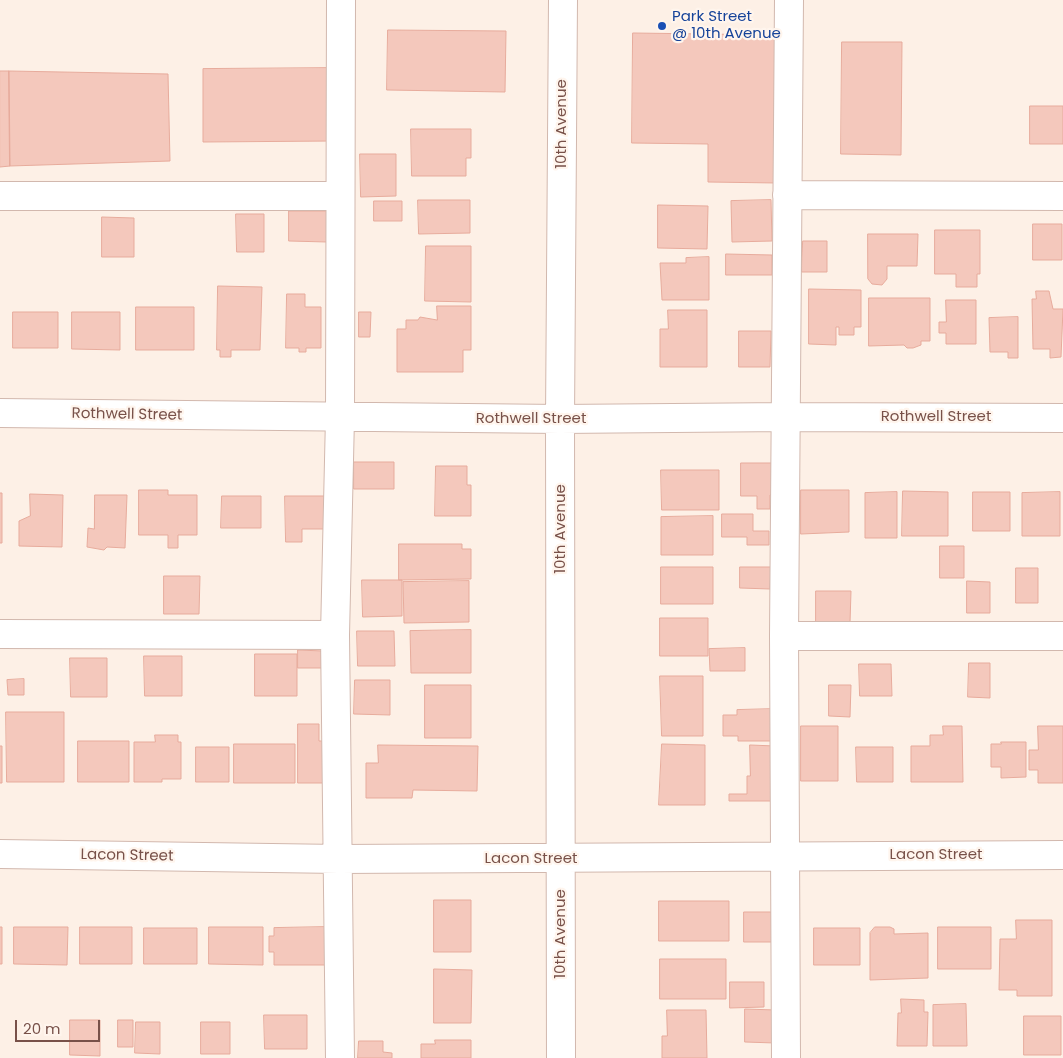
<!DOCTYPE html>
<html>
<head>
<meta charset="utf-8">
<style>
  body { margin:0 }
  #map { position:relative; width:1063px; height:1058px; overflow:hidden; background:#fdf0e6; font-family:Poppins,sans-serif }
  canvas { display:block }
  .scale { position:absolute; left:15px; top:1020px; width:85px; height:22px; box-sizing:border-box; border:2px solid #785149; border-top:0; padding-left:6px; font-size:15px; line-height:18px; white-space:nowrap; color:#785149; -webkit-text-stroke:4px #fff5ed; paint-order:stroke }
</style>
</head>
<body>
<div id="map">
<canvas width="1063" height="1058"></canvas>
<div class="scale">20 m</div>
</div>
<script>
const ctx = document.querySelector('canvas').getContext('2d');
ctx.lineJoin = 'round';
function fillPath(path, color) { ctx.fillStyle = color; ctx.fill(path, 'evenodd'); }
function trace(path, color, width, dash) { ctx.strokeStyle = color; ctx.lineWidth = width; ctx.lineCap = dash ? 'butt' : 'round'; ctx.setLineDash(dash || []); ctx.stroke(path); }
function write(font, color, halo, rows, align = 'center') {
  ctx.font = font + ' Poppins,sans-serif'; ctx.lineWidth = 4.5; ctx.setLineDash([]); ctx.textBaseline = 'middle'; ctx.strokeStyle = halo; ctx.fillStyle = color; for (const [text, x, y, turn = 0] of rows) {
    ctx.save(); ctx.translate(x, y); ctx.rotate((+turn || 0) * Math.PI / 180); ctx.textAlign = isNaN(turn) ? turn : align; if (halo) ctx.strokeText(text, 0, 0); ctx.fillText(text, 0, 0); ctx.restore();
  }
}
const building = new Path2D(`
  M388,30L506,31L505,92L387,90Z
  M633,33L778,35L777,183L708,182V144L632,143Z
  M842,42H902L901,155L841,154Z
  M333,68V141L203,142V69Z
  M0,71H9L10,166L0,167Z
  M9,71L168,74L170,161L10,166Z
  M1030,106H1063V144H1030Z
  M411,129H471V158H466V176H412Z
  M360,154H396V196L361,197Z
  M418,200H470V233L419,234Z
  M771,200L772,241L732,242L731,201Z
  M374,201H402V221H374Z
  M658,205L708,206L707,249L658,248Z
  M289,211H327V242L289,241Z
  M236,214H264V252H237Z
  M102,217L134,218V257H102Z
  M1033,224H1062V260H1033Z
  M935,230H980V274H977V287H956V274H935Z
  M868,234H918L917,266H887V279L882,285L872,284L868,279Z
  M803,241H827V272H802Z
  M426,246H471V302L425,301Z
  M726,254L772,255V275H726Z
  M709,257V300H662L660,263H686V258Z
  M218,286L262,287L260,350H231V357H220V350H217Z
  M809,289L861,290V327H854V335H839V327H836V345L809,344Z
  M1036,291H1049L1053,309H1063L1061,357L1050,358V349H1033L1032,299H1036Z
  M287,294H305V307H321V348H306V352H299V348H286Z
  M869,298H930V341H921V345L913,348H907L904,345L869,346Z
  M946,300H976V344H946V333H939V322H946Z
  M437,306H471V350H463V372H397V329H406V320H418L420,317L437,320Z
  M136,307H194V350H136Z
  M668,310H707V367H660V329H668Z
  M13,312H58V348H13Z
  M72,312H120V350L72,349Z
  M359,312H371L370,337H359Z
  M1018,317V358H1008V352H990L989,318Z
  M739,331H771L770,367H739Z
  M354,462H394V489H354Z
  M741,463H774V495H770V509H757V496H741Z
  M436,466H467V485H471V516H435Z
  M661,470H719V510H662Z
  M139,490H168V495H197V535H178V548H168V535H139Z
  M801,490H849V532L801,534Z
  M903,491L948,492V536H902Z
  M897,492V538H865V493Z
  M973,492H1010V531H973Z
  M1060,492V536H1022V493Z
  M0,493H2V543H0Z
  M30,494L63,495L62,547L19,546V521L30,516Z
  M95,495H127L125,548L107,547L104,550L87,547L88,528L94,529Z
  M222,496H261V528H221Z
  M285,496H325V529H302V542H286Z
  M722,514H753V531H769V545H747V537H722Z
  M713,516V555H661V517Z
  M399,544H462V549H471V579L399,580Z
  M940,546H964V578H940Z
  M661,567H713V604H661Z
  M740,567H771L770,589L740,588Z
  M1016,568H1038V603H1016Z
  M164,576H200L199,614H164Z
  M362,580H402V616L363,617Z
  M469,581V622L404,623L403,582Z
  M967,581L990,582V613H967Z
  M816,591H851L850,623H816Z
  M660,618H708V656H660Z
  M471,630V673H411L410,631Z
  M357,631H394L395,666H358Z
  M745,648V671H710L709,649Z
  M298,650L324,651V668H298Z
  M255,654H297V696H255Z
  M144,656H182V696H145Z
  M70,658H107V697H71Z
  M969,663H990V698L968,697Z
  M859,664H891L892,696H860Z
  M660,676H703V736H662Z
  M24,679V695H8L7,680Z
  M355,680H390V715L354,714Z
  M425,685H471V738H425Z
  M829,685H851L850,717L829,716Z
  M774,709V741H738V736H723V715H737V710Z
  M6,712H64V782H7Z
  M298,724H319V741H331V783H298Z
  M801,726H838V781H801Z
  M943,726H962L963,782H911V746H930V735H943Z
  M1038,726H1063V783H1038V770H1029V750H1038Z
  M155,735H178V742H181V779H162V782H134V742H155Z
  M78,741H129V782H78Z
  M1001,742H1026V777L1001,778V767H991V744H1001Z
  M234,744H295V783H234Z
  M662,744L705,745V805H659Z
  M378,745L478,746L477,791L413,790L412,798H366V763H378Z
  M750,745L775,746L774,801H729V794H747V776H750Z
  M0,746H2V783H0Z
  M196,747H229V782H196Z
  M856,747H893V782H857Z
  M434,900H471V952H434Z
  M659,901H729V941H659Z
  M744,912H776L777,942H744Z
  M1016,920H1052V996H1017V990H999L1000,939H1016Z
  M0,927H2V964H0Z
  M14,927H68L67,965L14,964Z
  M80,927H132V964H80Z
  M209,927H263V965L209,964Z
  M326,927L327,965H274V952H269V936H274V928Z
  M875,927H890L894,929V934L928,933V978L870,980V933Z
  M938,927H991V969H938Z
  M144,928H197V964H144Z
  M814,928H860V965H814Z
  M660,959H726V999H660Z
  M434,969L472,970L471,1023H434Z
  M730,982H764V1007L730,1008Z
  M901,999L924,1000V1012H928L927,1046H897L898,1013H901Z
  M966,1004L967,1046H933V1005Z
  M745,1009L776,1010L775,1043L745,1042Z
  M667,1010H706L707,1058H662V1036H667Z
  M264,1015H307V1049H265Z
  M1024,1016H1061V1055H1024Z
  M70,1020H100V1056L70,1055Z
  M118,1020H133V1047H118Z
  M136,1022H160V1054L135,1053Z
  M201,1022H230V1054H201Z
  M435,1040H471V1058H421V1044H435Z
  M359,1041H383V1052L392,1053V1058H358Z`);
const minor = new Path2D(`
  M787,195L1063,196
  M0,196H340
  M0,413L560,419L786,417L1063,418
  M0,634L335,635
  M784,636H1063
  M0,854L339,859L1063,855
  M340,1058L335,635L340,417L341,0
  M561,1058L560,419L563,0
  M786,1058L784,636L789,0`);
const markers = [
  [662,26,5,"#1a4fb4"]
];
const transitNames = [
  ["Park Street",672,17],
  ["@ 10th Avenue",672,34]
];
const streetNames = [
  ["10th Avenue",562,124,-90],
  ["Rothwell Street",127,415,1],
  ["Rothwell Street",936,417],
  ["Rothwell Street",531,419],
  ["10th Avenue",561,529,-90],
  ["Lacon Street",936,855],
  ["Lacon Street",127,856,1],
  ["Lacon Street",531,859],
  ["10th Avenue",561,934,-90]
];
fillPath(building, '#f4c8bc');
trace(building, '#e7ab9c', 1);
trace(minor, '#d2b8ae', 30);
trace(minor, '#fff', 28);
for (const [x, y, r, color] of markers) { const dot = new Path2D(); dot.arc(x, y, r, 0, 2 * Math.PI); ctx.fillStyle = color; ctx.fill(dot); trace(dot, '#fff5ed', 2); }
write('15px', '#164399', '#fff5ed', transitNames, 'left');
write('15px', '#785149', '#fff5ed', streetNames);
</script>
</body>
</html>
